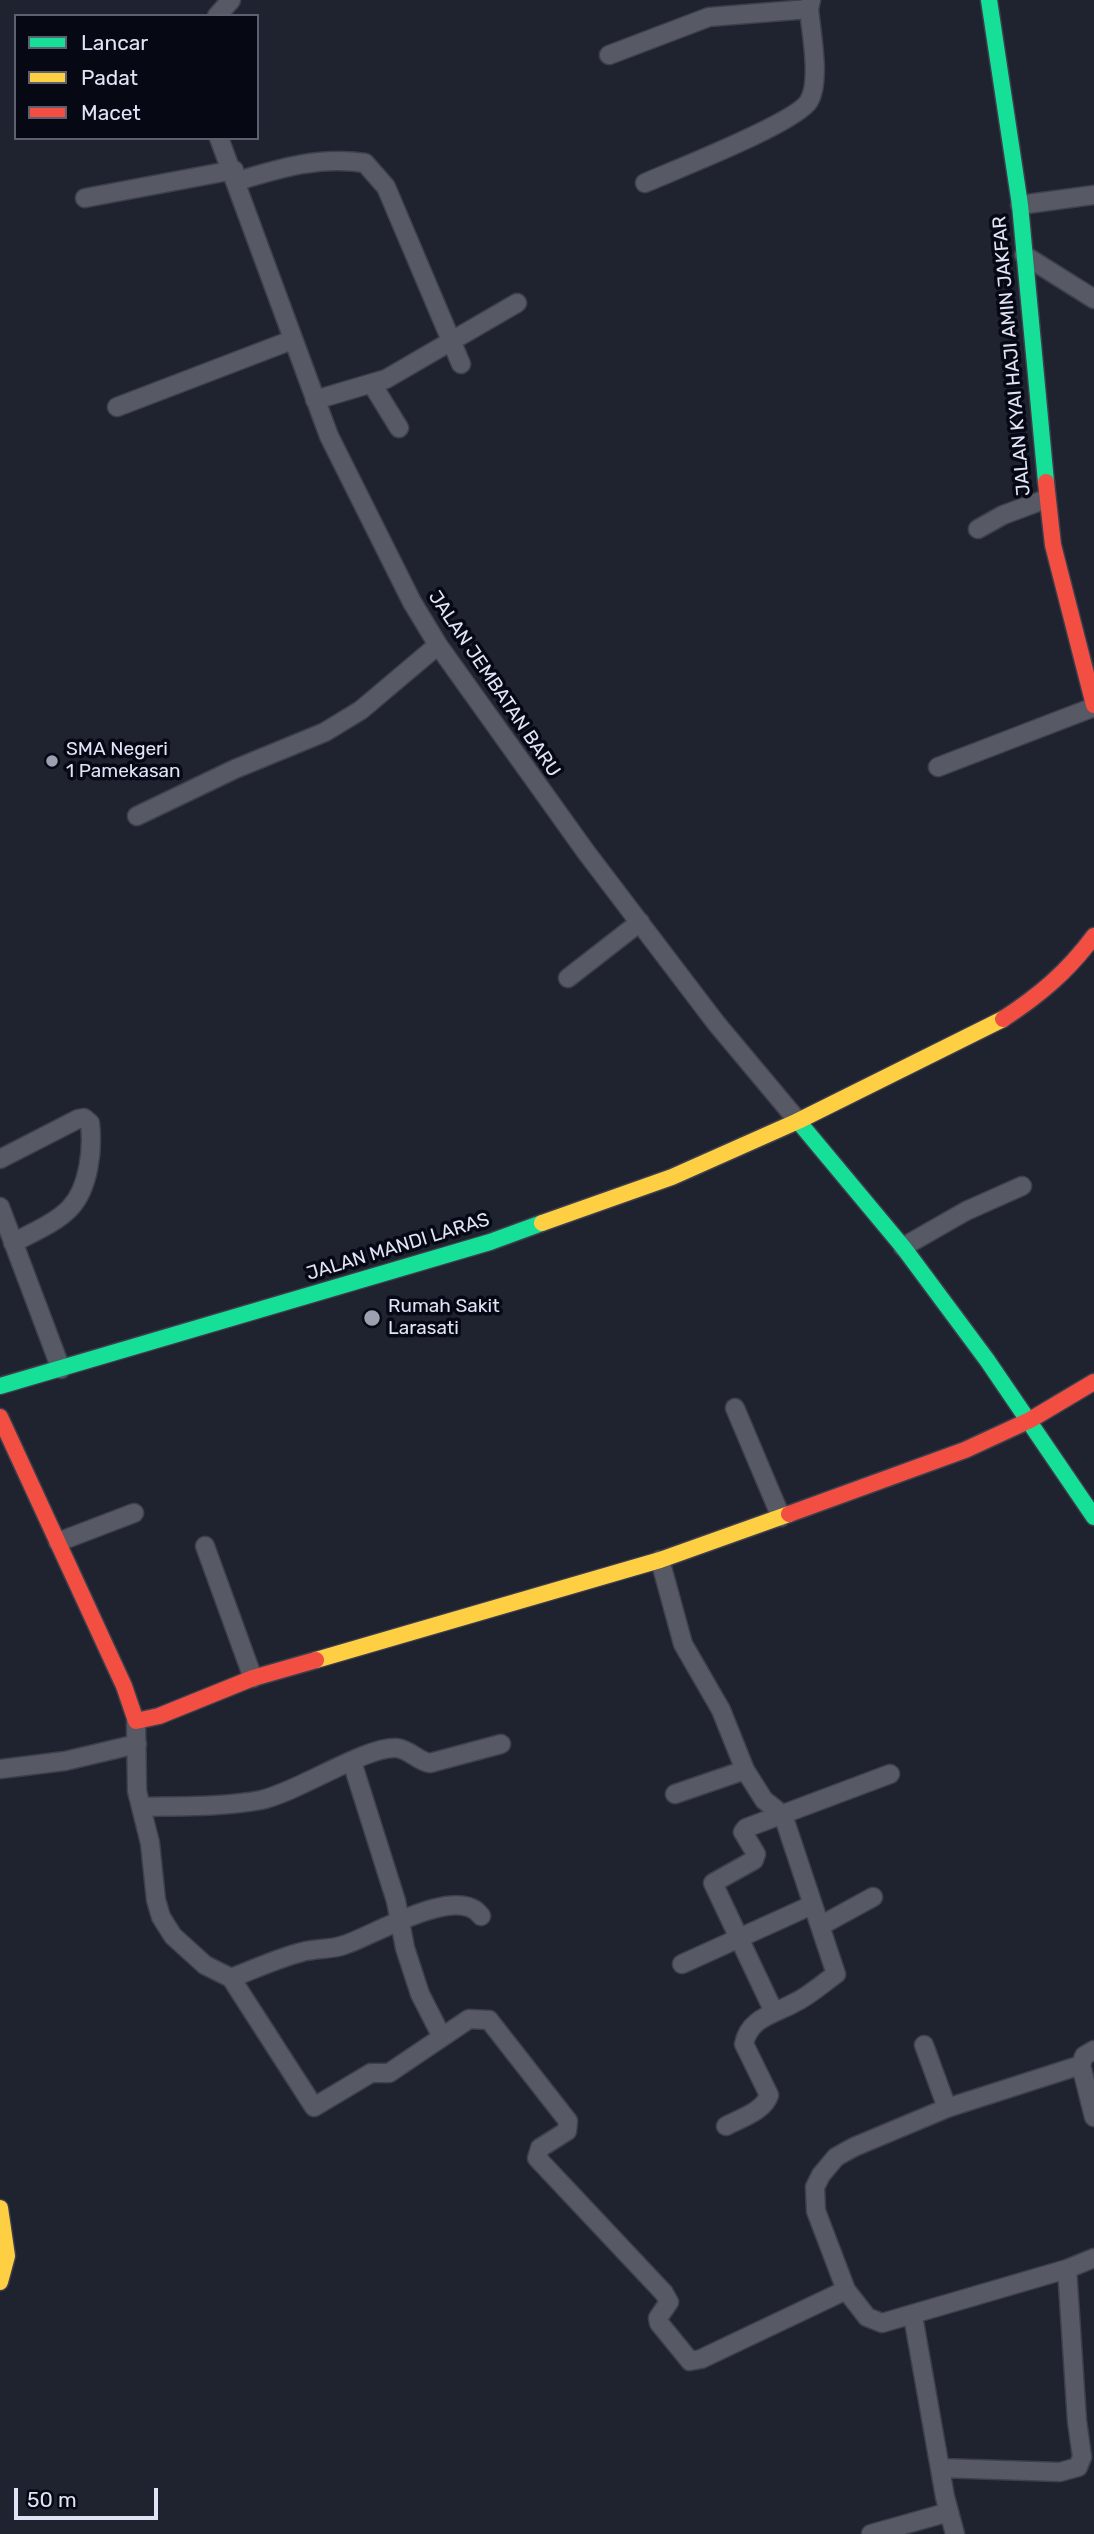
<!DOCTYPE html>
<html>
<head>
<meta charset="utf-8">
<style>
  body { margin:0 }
  #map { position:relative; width:1094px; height:2534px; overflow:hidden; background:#1f222f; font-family:Rubik,sans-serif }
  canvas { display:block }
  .legend { position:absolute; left:14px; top:14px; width:245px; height:126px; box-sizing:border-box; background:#060813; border:2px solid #5d606e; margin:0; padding:9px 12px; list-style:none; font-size:21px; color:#e0e4f6 }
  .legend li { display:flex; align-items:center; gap:14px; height:35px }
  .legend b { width:35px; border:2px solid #5d606e }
  .scale { position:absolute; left:14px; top:2488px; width:144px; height:32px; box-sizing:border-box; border:4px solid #e0e4f6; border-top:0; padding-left:9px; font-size:21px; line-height:24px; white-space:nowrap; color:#e0e4f6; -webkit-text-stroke:5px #060813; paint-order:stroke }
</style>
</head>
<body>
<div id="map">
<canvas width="1094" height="2534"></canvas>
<ul class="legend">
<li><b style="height:9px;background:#16e098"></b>Lancar</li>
<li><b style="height:9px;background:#ffcf43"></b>Padat</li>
<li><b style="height:9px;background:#f24e42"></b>Macet</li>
</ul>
<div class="scale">50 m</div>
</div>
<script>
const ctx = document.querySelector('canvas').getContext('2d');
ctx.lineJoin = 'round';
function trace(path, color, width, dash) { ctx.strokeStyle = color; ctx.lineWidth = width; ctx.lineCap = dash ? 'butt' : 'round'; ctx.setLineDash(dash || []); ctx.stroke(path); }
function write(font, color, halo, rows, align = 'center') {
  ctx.font = font + ' Rubik,sans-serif'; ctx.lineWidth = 7; ctx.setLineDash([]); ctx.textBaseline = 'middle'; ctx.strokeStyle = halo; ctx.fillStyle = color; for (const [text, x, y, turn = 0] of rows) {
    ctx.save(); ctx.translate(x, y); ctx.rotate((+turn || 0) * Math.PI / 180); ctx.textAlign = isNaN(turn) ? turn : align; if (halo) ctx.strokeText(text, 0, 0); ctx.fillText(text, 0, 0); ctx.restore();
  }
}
const street = new Path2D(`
  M217,16L231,0
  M609,55L709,17L809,9
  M219,138L329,436L412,602L438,645L586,852L716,1023L798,1121
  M238,181C280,168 320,156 365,163L386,187L461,364
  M645,183C674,170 796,123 809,101C821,81 811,32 809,9L811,0
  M85,198L234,170
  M1020,205L1094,195
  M1024,255L1094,299
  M372,384L399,428
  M315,400L386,379L517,303
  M117,407L292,340
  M978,529L1003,515L1046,499
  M938,767L1094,707
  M137,816L235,769L325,732L361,710L438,645
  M568,978L640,922
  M0,1159L78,1119L84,1118L90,1123C93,1149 89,1188 70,1208C56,1223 31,1233 13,1243
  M0,1207L61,1369
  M903,1247L966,1211L1022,1186
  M735,1408L781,1517
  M58,1542L134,1513
  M205,1546L253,1678
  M660,1560L683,1644L721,1710L745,1770L764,1800L783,1815L836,1974C822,1984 809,1996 794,2003C774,2014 749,2018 744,2044L769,2095C764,2111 741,2118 726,2126
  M136,1721L137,1791L150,1843L156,1900L161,1917L173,1936L205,1965L231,1978L314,2107L371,2073H389L469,2019L489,2020L568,2121L567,2131L540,2148L537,2158L664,2293L669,2302L658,2318L659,2323L690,2361L701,2359L846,2290
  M352,1762L396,1901L405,1948L420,1994L442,2037
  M0,1769L65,1761L137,1744
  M675,1794L745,1770
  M142,1807C181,1806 223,1807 261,1800C298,1792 366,1746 396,1748C410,1749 417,1761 430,1763L501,1744
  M820,1926L873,1897
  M682,1964L812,1905
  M231,1978C255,1969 278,1958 302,1952C315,1948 331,1950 344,1945C373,1936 458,1883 481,1916
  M774,2012L713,1883L754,1860L756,1854L743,1832L746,1828L890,1774
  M924,2045L947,2108
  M1094,2050L1084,2056L1081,2065L1094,2117
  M1081,2065L947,2108L854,2147L836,2157L821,2175L815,2187L816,2211L846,2290L867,2317L882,2323L1067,2269L1094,2258
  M913,2316L945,2497L955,2534
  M940,2468L1060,2472L1078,2467L1082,2457L1077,2421L1067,2269
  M871,2534L949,2512`);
const fast = new Path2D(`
  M989,0L1020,205L1046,482
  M798,1121L903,1247L987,1360L1094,1517
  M0,1386L490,1242L542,1223`);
const slow = new Path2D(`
  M542,1223L672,1177L798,1121L1003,1019
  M316,1660L660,1560L789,1514
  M0,2208L7,2256L0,2282`);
const jam = new Path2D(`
  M1046,482L1053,545L1094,705
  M1003,1019C1040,995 1068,971 1094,936
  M0,1417L124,1686L136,1721L159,1716L253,1678L316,1660
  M789,1514L965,1450L1030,1420L1094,1382`);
const markers = [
  [52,761,7,"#9ca0b0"],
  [372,1318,9,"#9ca0b0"]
];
const streetNames = [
  ["JALAN KYAI HAJI AMIN JAKFAR",1012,356,-95],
  ["JALAN JEMBATAN BARU",494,684,56],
  ["JALAN MANDI LARAS",398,1247,-17]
];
const poiNames = [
  ["SMA Negeri",66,750],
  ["1 Pamekasan",66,772],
  ["Rumah Sakit",388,1307],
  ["Larasati",388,1329]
];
trace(street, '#3e3f4c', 21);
trace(fast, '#3e3f4c', 19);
trace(slow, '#3e3f4c', 19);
trace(jam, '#3e3f4c', 19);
trace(street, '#575964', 18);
trace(fast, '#16e098', 16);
trace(slow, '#ffcf43', 16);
trace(jam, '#f24e42', 16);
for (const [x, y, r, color] of markers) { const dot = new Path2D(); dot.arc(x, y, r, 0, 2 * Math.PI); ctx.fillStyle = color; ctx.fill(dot); trace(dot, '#060813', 2.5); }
write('19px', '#e0e4f6', '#060813', streetNames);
write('19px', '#e0e4f6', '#060813', poiNames, 'left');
</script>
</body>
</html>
